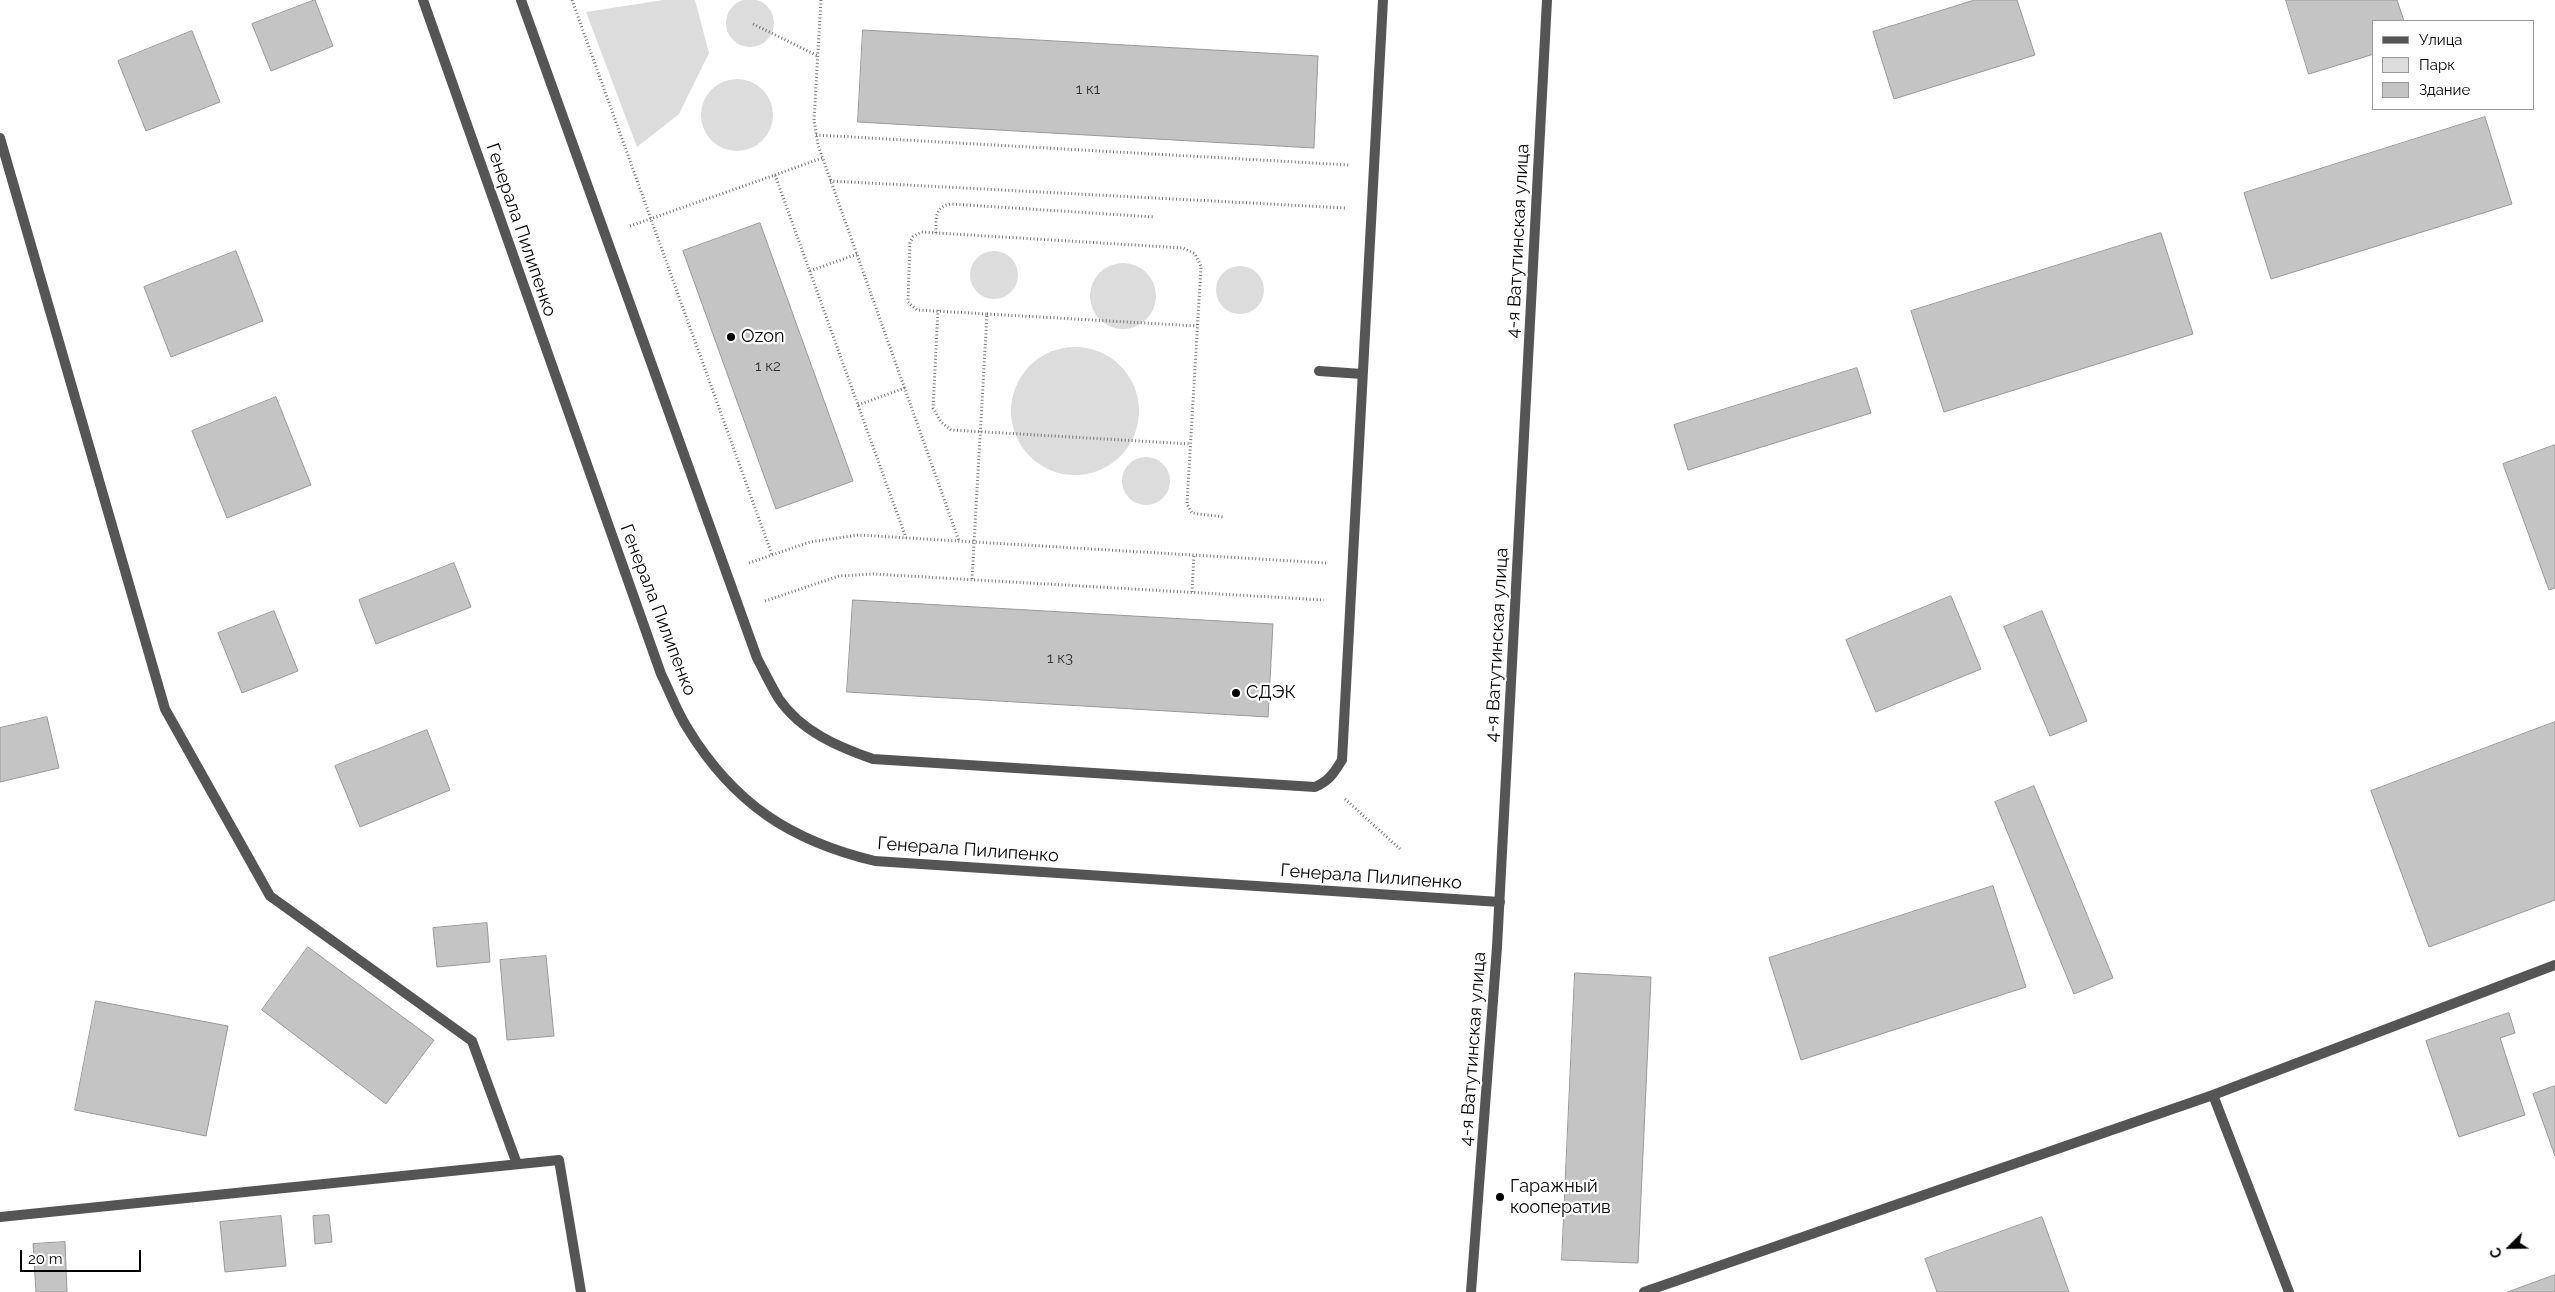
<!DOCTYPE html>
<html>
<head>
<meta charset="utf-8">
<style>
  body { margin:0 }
  #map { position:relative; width:2555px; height:1292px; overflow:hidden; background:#fff; font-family:Raleway,sans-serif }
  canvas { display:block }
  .legend { position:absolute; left:2372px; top:20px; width:162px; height:90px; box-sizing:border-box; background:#fff; border:1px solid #999; margin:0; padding:6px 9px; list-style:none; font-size:15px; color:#000 }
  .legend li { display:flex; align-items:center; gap:10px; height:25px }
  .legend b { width:25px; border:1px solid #999 }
  .north { position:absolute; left:2485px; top:1222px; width:50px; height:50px; -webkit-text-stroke:4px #fff; paint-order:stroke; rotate:247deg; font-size:14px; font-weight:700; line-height:20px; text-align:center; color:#000 }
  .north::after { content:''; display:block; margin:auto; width:18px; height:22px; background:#000; clip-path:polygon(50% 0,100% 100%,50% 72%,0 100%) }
  .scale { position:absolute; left:20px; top:1250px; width:121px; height:22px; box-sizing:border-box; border:2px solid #000; border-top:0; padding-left:6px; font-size:15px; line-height:18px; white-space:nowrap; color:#000; -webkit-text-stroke:4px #fff; paint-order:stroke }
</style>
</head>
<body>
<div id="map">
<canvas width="2555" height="1292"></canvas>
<ul class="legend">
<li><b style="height:6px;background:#555"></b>Улица</li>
<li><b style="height:14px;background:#dcdcdc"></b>Парк</li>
<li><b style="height:14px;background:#c4c4c4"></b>Здание</li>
</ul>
<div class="north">С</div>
<div class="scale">20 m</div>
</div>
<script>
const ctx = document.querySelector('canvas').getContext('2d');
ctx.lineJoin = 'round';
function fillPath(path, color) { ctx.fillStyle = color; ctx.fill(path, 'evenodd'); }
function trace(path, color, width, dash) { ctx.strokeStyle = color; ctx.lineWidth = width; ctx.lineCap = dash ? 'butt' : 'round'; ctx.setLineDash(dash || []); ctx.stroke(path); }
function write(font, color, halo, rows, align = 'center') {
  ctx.font = font + ' Raleway,sans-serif'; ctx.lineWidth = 4.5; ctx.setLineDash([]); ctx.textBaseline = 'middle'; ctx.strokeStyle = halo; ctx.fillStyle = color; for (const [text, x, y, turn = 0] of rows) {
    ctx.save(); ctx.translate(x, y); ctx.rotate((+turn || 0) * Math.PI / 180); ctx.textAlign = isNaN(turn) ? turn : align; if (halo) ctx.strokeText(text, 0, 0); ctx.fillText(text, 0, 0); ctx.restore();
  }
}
const green = new Path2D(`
  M726 23a24 24 0 1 1 48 0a24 24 0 1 1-48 0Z
  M663,0H695L709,53L679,114L637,147L586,12Z
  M701 115a36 36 0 1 1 72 0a36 36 0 1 1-72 0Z
  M970 275a24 24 0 1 1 48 0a24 24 0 1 1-48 0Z
  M1090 296a33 33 0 1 1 66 0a33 33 0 1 1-66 0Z
  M1216 290a24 24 0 1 1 48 0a24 24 0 1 1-48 0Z
  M1011 411a64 64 0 1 1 128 0a64 64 0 1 1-128 0Z
  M1122 481a24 24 0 1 1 48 0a24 24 0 1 1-48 0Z`);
const building = new Path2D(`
  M315,0L333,46L271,71L252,24Z
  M1975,0H2017L2035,55L1894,99L1873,32Z
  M2286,0H2397L2404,21H2374V54L2309,74Z
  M863,30L1318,56L1314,148L858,122Z
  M192,31L220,102L146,131L118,61Z
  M2485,117L2512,204L2271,279L2244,193Z
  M760,223L853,481L776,509L683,251Z
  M2161,233L2193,334L1944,412L1911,311Z
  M236,251L263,321L171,357L144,287Z
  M1857,368L1871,413L1688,470L1674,425Z
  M276,397L311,485L227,518L192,431Z
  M2555,445V588L2549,590L2503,464Z
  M454,563L471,607L376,644L359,600Z
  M1951,596L1981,669L1876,712L1846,640Z
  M853,600L1273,624L1268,717L847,692Z
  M274,611L298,671L242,693L218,633Z
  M2042,611L2087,721L2050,736L2004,627Z
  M47,717L59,768L0,782V728Z
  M2555,722V900L2429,947L2371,791Z
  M427,730L450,790L360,827L335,766Z
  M2034,786L2113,978L2074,994L1995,802Z
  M1993,886L2026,987L1801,1060L1769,958Z
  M487,923L490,962L437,967L433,928Z
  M308,947L434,1040L386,1104L262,1010Z
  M546,956L554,1036L507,1040L500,960Z
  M1575,973L1651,977L1638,1263L1562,1260Z
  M96,1001L228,1026L206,1136L75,1110Z
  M2509,1013L2515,1033L2500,1038L2525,1115L2459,1137L2426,1041Z
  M2555,1086V1156L2533,1094Z
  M329,1215L332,1242L315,1244L313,1216Z
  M281,1216L286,1266L225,1272L220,1222Z
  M2042,1217L2069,1292H1937L1925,1259Z
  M65,1242L67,1292H36L33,1244Z
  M2555,1275V1292H2508Z`);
const path = new Path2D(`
  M572,0L772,555
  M821,0L814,120L818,145L959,541
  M753,24L818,56
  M816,135L1349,165
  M775,175L822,158
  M830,181L1346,208
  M630,226L775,175L906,538
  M936,233C936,219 934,207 951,204L1154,217
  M810,271L857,254
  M938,310L933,408L941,422L951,430L1191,444
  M987,314L1197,326
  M858,405L905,388
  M749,563L810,542L858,535L1326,563
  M972,579L987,314L917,310L908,302L910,243L913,237L921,232L1183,248L1195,254L1201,266L1187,504L1192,513L1223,517
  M1192,592L1194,555
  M765,601L839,576L873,574L1324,600
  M1345,799L1400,849`);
const service = new Path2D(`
  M521,0L757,658C764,671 771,686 779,699C801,731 838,747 873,759L1315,787C1329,781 1334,773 1342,760L1383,0
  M1319,371L1362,374`);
const minor = new Path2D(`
  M423,0L661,674C670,692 677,712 688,729C734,804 791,841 875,861L1500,902
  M0,138L165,709L270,896L472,1041L517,1164
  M2213,1095L2289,1292
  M0,1217L559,1160L581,1292
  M1644,1292L2213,1095L2555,965`);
const tertiary = new Path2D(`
  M1471,1292L1497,947L1547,0`);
const markers = [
  [731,337,5,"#000"],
  [1236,693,5,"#000"],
  [1500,1197,5,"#000"]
];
const numberNames = [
  ["1 к1",1088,89],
  ["1 к2",768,366],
  ["1 к3",1060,658]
];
const streetNames = [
  ["Генерала Пилипенко",521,230,71],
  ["4-я Ватутинская улица",1518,241,-87],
  ["Генерала Пилипенко",658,610,69],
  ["4-я Ватутинская улица",1497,645,-87],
  ["Генерала Пилипенко",968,850,4],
  ["Генерала Пилипенко",1371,877,4],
  ["4-я Ватутинская улица",1473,1049,-86]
];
const poiNames = [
  ["Ozon",741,337],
  ["СДЭК",1246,693],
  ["Гаражный",1510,1187],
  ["кооператив",1510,1208]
];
fillPath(green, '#dcdcdc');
fillPath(building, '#c4c4c4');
trace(building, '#999', 1);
trace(path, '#777', 3, [1, 2.5]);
trace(service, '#555', 10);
trace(minor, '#555', 10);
trace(tertiary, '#555', 10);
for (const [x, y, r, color] of markers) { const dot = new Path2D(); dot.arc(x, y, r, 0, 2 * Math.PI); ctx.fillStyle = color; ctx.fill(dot); trace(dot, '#fff', 2); }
write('15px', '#313131', null, numberNames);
write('18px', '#000', '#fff', streetNames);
write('18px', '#000', '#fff', poiNames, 'left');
</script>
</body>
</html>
